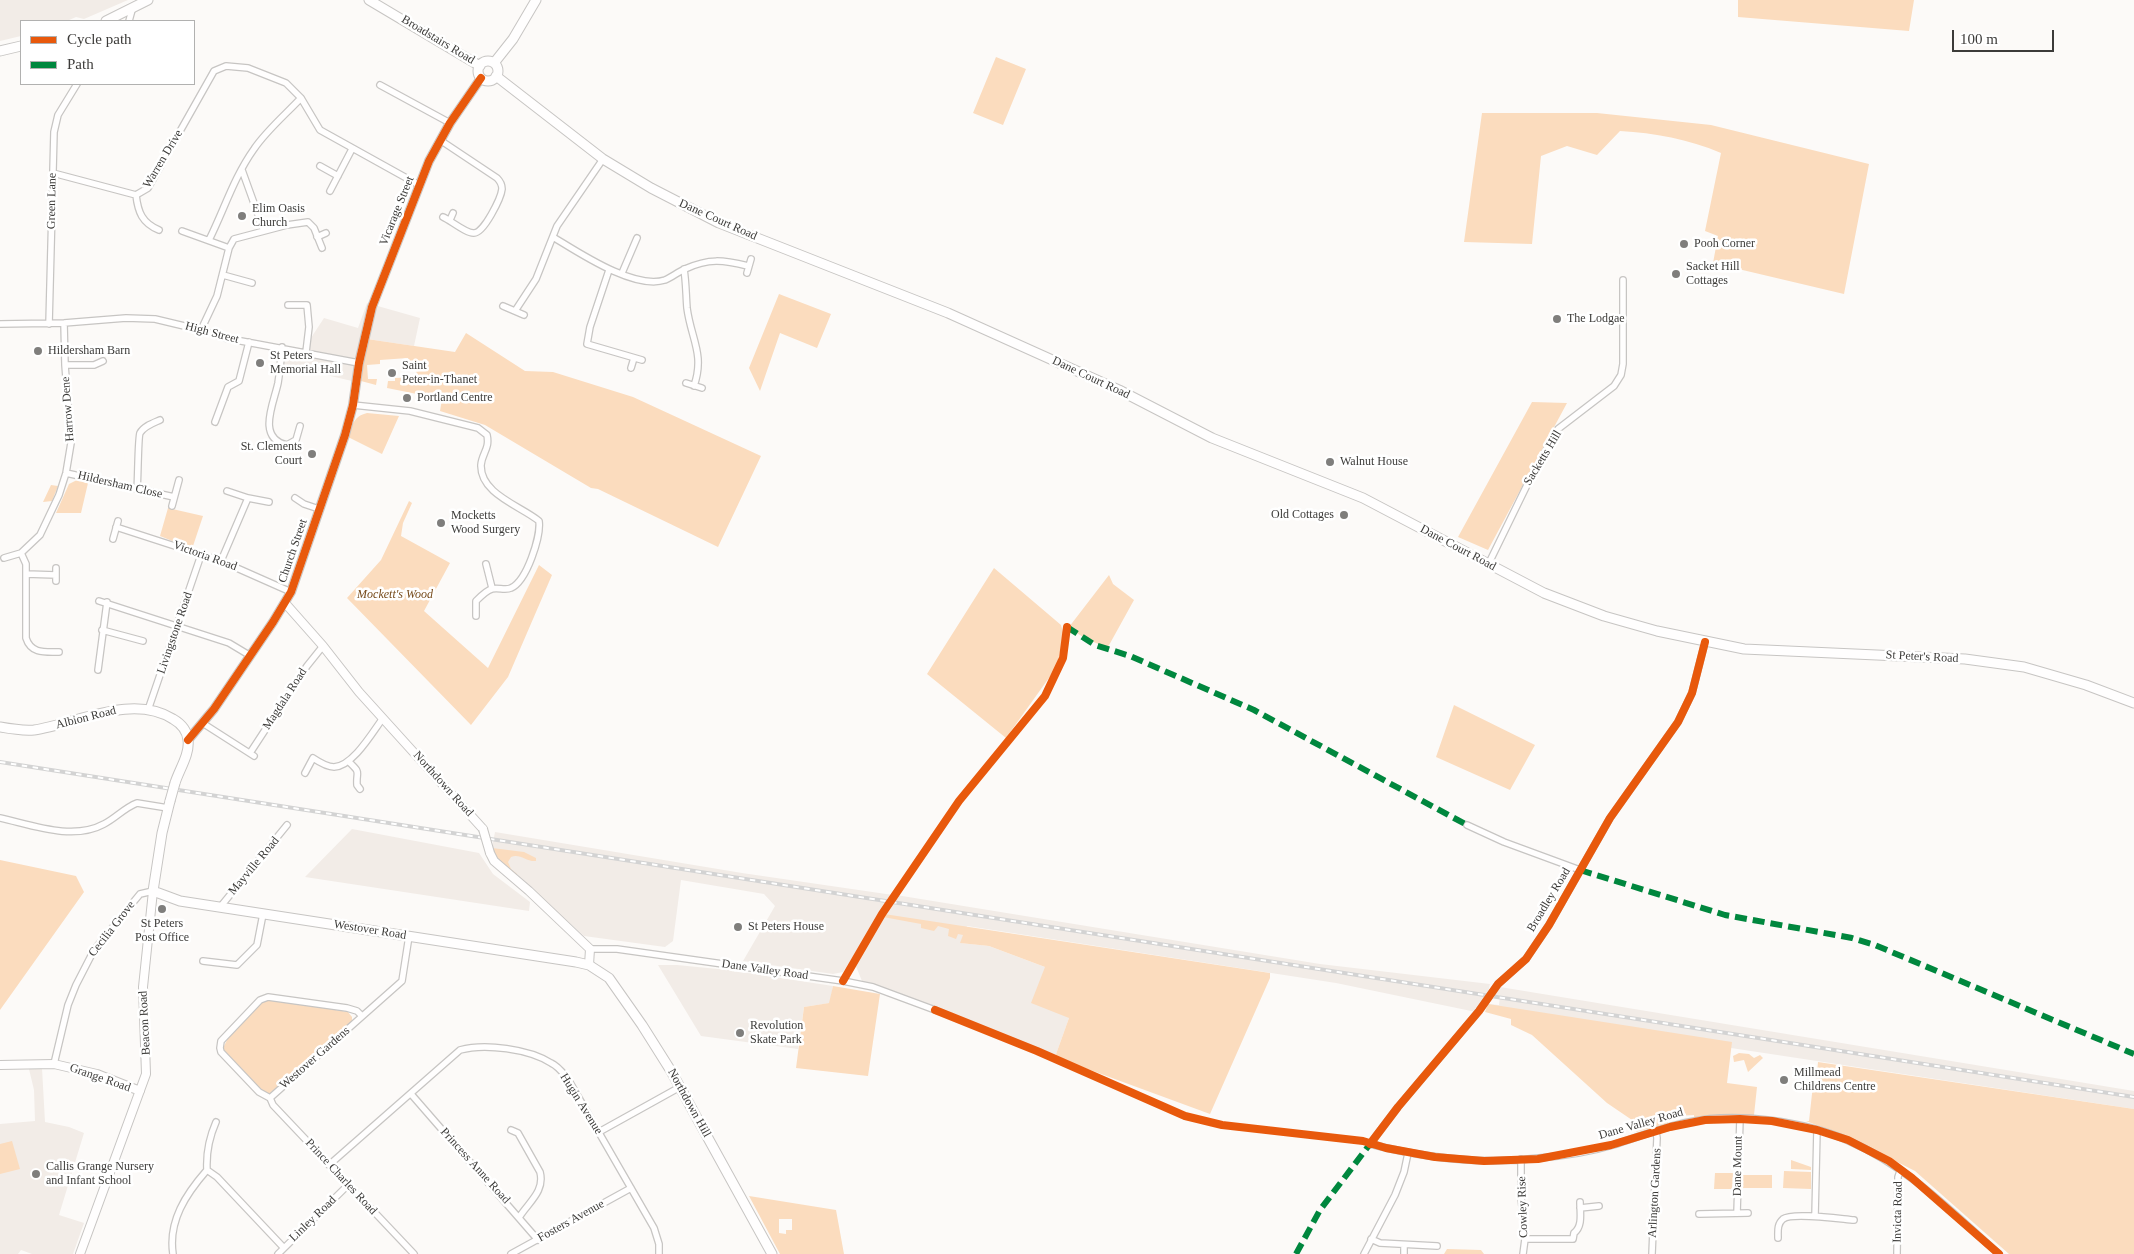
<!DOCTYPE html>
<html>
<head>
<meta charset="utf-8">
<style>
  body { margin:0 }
  #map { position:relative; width:2134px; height:1254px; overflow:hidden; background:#fcfaf8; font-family:"Times New Roman",serif }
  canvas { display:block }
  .legend { position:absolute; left:20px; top:20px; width:175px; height:65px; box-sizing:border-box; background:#fff; border:1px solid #b1b1b0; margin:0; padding:6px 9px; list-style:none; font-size:15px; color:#3c3b39 }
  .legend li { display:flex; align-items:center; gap:10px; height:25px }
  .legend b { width:25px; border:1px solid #b1b1b0 }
  .scale { position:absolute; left:1952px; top:30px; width:102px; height:22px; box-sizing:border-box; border:2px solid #3c3b39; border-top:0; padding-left:6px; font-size:15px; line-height:18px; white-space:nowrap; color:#3c3b39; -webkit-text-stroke:4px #fff; paint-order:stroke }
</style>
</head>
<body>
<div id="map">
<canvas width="2134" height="1254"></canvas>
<ul class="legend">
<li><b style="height:6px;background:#e8590c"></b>Cycle path</li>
<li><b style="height:6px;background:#00873e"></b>Path</li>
</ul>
<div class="scale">100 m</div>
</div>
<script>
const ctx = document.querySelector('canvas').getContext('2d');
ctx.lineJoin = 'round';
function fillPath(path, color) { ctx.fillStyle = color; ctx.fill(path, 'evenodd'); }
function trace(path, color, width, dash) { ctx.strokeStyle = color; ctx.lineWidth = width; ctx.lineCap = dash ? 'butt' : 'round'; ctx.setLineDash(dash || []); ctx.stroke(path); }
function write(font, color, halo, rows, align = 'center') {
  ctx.font = font + ' "Times New Roman",serif'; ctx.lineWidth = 5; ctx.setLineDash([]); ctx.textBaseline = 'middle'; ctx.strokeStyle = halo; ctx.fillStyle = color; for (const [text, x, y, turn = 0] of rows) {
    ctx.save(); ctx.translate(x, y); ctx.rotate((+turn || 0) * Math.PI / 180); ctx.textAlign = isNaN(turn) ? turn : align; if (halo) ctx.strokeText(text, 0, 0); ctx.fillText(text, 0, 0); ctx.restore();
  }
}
const built = new Path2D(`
  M0,0H128L84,19L76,17L67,21H21V36L0,41Z
  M367,303L420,318L414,346L367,339L352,381L283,365L285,353L305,347L324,318L358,328Z
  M352,829L479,853L493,874L530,902L529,911L305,877Z
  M495,832L742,873L893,895L843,972L833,974L743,961L775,906L764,894L681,880L673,941L665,947L584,936L514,875L492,848Z
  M896,895L1320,964L1490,984L1488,993L1476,1012L1336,983L967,926L961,943L989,946L1045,967L1069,1018L1055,1057L940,1010L928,1004L862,981L855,964Z
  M658,965H677L728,970L833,986L830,1003L804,1007L798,1049L701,1036Z
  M1500,987L2134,1091V1109L1546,1020L1488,1004L1499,1005L1500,996L1494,995Z
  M42,1068L45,1122L69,1127L84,1133L59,1215L84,1223L73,1254H32L21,1250L18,1254H0V1124L35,1121L34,1090L29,1069Z`);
const green = new Path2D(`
  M1738,0H1914L1909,31L1738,17Z
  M996,57L1026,69L1003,125L973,113Z
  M1482,113H1597L1711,125L1869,164L1844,294L1713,263L1718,236L1705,231L1721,153C1688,139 1655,133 1620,131L1597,155L1567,146L1541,156L1532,244L1464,242Z
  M779,294L831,314L817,348L780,333L760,391L749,368Z
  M466,333L525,371L553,372L633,397L761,456L718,547L598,489L591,488L485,425L440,411L442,399L387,388L388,381H395V378L417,377L416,368H409L408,358L380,360V364L367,365L368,379H377L376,385L361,381L367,339L455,352Z
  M1532,402L1567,403L1488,550L1458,537Z
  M367,413L399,416L382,454L348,437C352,425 354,416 367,413Z
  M77,480L88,483L81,513H56L69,484Z
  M51,485L58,486L52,501L43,502Z
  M409,501L412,503L403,523L401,536L450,563L424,611L488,668L539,565L552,575L508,677L471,725L347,598L381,560Z
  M168,508L203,516L192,549L160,536Z
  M994,568L1061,625L1064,636L1056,668L1006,738L927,674Z
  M1109,575L1113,584L1134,600L1108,647C1093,643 1081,637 1069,627Z
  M1454,705L1535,745L1510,790L1436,757Z
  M492,848L524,852L536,858V861C526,862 520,853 511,857L508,862L511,869L517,874L518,878L495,856Z
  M0,860L76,876L84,892L0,1010Z
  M884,914L1270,973V978L1210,1114L1055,1057L1069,1018L1031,1003L1045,967L989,946L960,943L963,935L958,934L956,939L948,936L949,929L938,926L934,931L921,928V924L883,917Z
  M833,986L880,994L868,1076L796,1068L804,1007L829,1003Z
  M267,999L348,1012L352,1017V1022L349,1025L269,1094H266L225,1053L223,1048L229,1036L262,1002Z
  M1488,1004L1732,1042L1727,1083L1757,1087L1754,1115L1694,1118V1115L1677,1116L1668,1121V1123L1636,1132L1632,1120L1607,1103L1532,1035L1511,1025V1019L1485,1012Z
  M1739,1053L1749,1054L1754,1058L1760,1055L1763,1058L1748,1072L1744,1060L1734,1062L1733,1056Z
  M1818,1062L2134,1109V1254H2009L1915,1171L1854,1140L1806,1121H1809L1813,1085L1816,1084Z
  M12,1141L20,1169L0,1174V1144Z
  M1791,1160L1811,1167V1170L1791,1169Z
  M1784,1171L1811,1172V1189L1783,1188Z
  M1715,1173H1733L1732,1189H1714Z
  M1741,1175H1772V1188H1741Z
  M749,1196L836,1210L844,1254H780ZM779,1219H792V1230H786V1234L779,1233Z
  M1447,1249L1481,1250L1484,1254H1444Z`);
const minor = new Path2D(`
  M129,21L132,10
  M380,85L450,123
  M440,140L497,178C500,181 502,184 502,189C501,198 484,233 474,233C467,234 450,220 443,217
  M320,166L338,176
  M242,170L264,231
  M53,173L136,195L148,188L214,71L226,66L248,68L286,83L301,98L320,130L419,185
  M330,191L352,149
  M136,195C138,212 142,223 159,230
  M450,220L453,213
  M182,231L229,248
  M317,237L326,233
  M553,237C578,252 634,290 665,280C672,277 678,272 685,269C709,258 723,260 748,266
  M209,240C224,210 234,177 254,149C266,131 286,114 301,98
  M684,269C686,282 686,295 687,308C691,339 705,354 694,386
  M609,270L590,327L587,344L642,360
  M622,273L637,238
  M747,273L751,259
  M223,275L252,283
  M288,305H307L309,327L306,352
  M503,306L524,315
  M515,311L536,279L557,226L603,159
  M0,324L64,323L126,318L155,319L201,330L225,338L359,363
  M49,324L54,132L58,115L77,84
  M201,330L217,296L229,248L234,239L287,225L308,222L314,228L322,248
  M282,347C281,359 280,371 278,383C274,403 256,438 287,445L296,440L300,426
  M65,365H94L103,361
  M631,368L634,358
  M686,383L702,388
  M353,405L410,411L478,428L487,435C490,449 482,453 481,465C480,494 521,506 539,521C541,536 527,581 511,588C505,591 498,587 492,589C487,590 480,597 476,601V616
  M215,422L228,387L239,381L249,342
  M66,473L174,497
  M137,489C138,480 138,437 140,433C144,426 153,423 160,420
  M248,498L269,502
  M295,498L304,504L319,509
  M172,506L179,480
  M116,527L221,561L291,592
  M113,539L118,521
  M21,553L26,564V638C31,654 45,652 59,652
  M4,558L21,553L40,535L59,495L66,473L71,443L65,365L64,323
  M221,561L248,498L227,491
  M486,564L492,588
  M1488,565L1528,483L1558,429L1614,386L1621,375L1623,364V280
  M26,574L56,575
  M56,581V568
  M99,601L229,643L249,655
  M102,630L143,641
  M1705,642L1692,693L1678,722L1610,818L1549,925L1526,959L1498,984L1479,1011L1398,1107L1370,1144C1425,1158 1483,1165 1539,1158C1563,1156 1590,1152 1613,1145C1638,1137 1663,1127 1689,1122C1736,1112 1805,1121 1849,1141C1907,1166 1952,1212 1999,1254
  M98,670L107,602
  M148,710L201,555
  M204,724L254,756
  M250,753L307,666L323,646
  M348,761C362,774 356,770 357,785L360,789
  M305,773L313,758C319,762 327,767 334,767C353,766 372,733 383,718
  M0,818C32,825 73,841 104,824C116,818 124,808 137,803L168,808
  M1467,825L1504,842L1580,870
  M221,906L287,825
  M590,949H617L843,981L873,987L935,1010
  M203,961L237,965L257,945L263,914
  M54,1064L68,1005L76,985L94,950L140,894L153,891
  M411,1094L538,1240
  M270,1098L259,1092L221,1052L220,1048L221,1041L260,1000L268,997L347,1008L357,1011L362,1016
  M270,1098L402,981L409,936
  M270,1098L273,1105L414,1254
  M511,1130L518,1133L540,1172C545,1191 529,1202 520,1216
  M599,1132L680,1087
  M1521,1159V1196L1525,1239L1523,1254
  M329,1165L460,1050C485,1043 529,1049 551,1063C558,1066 563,1073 568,1079L654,1228L659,1244V1254
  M207,1170L217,1177L284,1248
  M1580,1208L1599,1206
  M1737,1213L1740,1119
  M1699,1214L1748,1213
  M1815,1216L1817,1130
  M1778,1238C1778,1231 1777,1224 1783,1219C1792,1212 1841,1219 1854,1220
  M1371,1239L1380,1243L1437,1246
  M1525,1239H1573L1574,1233C1583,1226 1580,1213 1580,1202
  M173,1254C168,1221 186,1194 207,1170C206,1152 209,1138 216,1122
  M278,1254L348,1185
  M511,1254L631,1188
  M1364,1254L1395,1195L1404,1172L1408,1153
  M1404,1254V1245
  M1652,1254L1657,1138L1656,1131
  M1897,1254L1898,1177L1900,1171`);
const tertiary = new Path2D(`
  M285,603L323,646L359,692L483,829
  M188,740L214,709L273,622L291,592L345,435L353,405L359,363L372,307L429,161L450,123L481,78
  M490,853L494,861L529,891L590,949L589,965
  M0,1065L54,1064L97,1074L140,1091
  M80,1254L146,1074L143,987L153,891`);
const secondary = new Path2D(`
  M0,727C11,729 23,731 34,730C76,724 132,693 173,719C180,723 187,730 188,740C190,754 179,770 175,783
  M170,801L162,833L153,891L180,901L576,962L589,965L609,978L642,1025L671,1071L772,1254`);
const primary = new Path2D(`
  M369,0L480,66
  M106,21L148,0
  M0,51L21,46
  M478 71a10 10 0 1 1 20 0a10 10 0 1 1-20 0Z
  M494,63L513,39L536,0
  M496,76L603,159L651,188L719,223L948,313L1119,390L1212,438L1363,498L1544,593L1604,616L1657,631L1744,649L1965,659L2024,667L2086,685L2134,703`);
const rail = new Path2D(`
  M0,762L2134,1097`);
const tertiaryBridge = new Path2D(`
  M483,829L490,853`);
const secondaryBridge = new Path2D(`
  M170,801L175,783`);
const quiet = new Path2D(`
  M1067,627L1095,645L1130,656L1254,710L1467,825
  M1580,870L1725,915L1852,938L1875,945L2134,1054
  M1296,1254L1320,1210L1370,1144L1366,1142`);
const cycleway = new Path2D(`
  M188,740L214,709L273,622L291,592L345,435L353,405L359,363L372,307L429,161L450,123L481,78
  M843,981L882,914L959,801L1045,696L1063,658L1067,627
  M935,1010L1037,1051L1185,1116L1222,1125L1363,1141L1386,1148L1435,1157L1484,1161L1538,1159L1611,1145L1670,1127L1705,1120L1740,1119L1772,1121L1817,1130L1848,1140L1889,1161L1912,1178L1999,1254
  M1370,1144L1398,1107L1479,1011L1498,984L1526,959L1549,925L1610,818L1678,722L1692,693L1705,642`);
const markers = [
  [242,216,5,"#7f7e7c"],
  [1684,244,5,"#7f7e7c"],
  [1676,274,5,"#7f7e7c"],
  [1557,319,5,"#7f7e7c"],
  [38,351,5,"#7f7e7c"],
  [260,363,5,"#7f7e7c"],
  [392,373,5,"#7f7e7c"],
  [407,398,5,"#7f7e7c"],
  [312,454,5,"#7f7e7c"],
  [1330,462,5,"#7f7e7c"],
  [1344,515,5,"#7f7e7c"],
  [441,523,5,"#7f7e7c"],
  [162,909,5,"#7f7e7c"],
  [738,927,5,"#7f7e7c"],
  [740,1033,5,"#7f7e7c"],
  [1784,1080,5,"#7f7e7c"],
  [36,1174,5,"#7f7e7c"]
];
const streetNames = [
  ["Broadstairs Road",438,40,31],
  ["Warren Drive",163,159,-59],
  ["Green Lane",52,201,-89],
  ["Vicarage Street",397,211,-68],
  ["Dane Court Road",718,220,24],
  ["High Street",212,333,15],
  ["Dane Court Road",1091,378,25],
  ["Harrow Dene",68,409,-94],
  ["Sacketts Hill",1543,458,-59],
  ["Hildersham Close",120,485,13],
  ["Dane Court Road",1458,548,28],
  ["Church Street",293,551,-71],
  ["Victoria Road",205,556,20],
  ["Livingstone Road",175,633,-71],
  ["St Peter's Road",1922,657,3],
  ["Magdala Road",285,699,-57],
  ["Albion Road",86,718,-14],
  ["Northdown Road",443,784,48],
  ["Mayville Road",254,866,-50],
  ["Broadley Road",1549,900,-59],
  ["Cecilia Grove",112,929,-52],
  ["Westover Road",370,930,9],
  ["Dane Valley Road",765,970,8],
  ["Beacon Road",145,1023,-93],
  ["Westover Gardens",315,1058,-41],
  ["Grange Road",100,1078,19],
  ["Northdown Hill",689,1103,61],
  ["Hugin Avenue",581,1104,58],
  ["Dane Valley Road",1641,1124,-16],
  ["Princess Anne Road",475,1166,48],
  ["Dane Mount",1738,1166,-89],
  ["Prince Charles Road",341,1177,47],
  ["Arlington Gardens",1655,1193,-87],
  ["Cowley Rise",1523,1207,-92],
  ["Invicta Road",1898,1212,-89],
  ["Linley Road",313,1219,-44],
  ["Fosters Avenue",571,1221,-29]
];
const poiNames = [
  ["Elim Oasis",252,209],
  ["Church",252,223],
  ["Pooh Corner",1694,244],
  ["Sacket Hill",1686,267],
  ["Cottages",1686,281],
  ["The Lodgae",1567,319],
  ["Hildersham Barn",48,351],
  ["St Peters",270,356],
  ["Memorial Hall",270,370],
  ["Saint",402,366],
  ["Peter-in-Thanet",402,380],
  ["Portland Centre",417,398],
  ["St. Clements",302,447,"right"],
  ["Court",302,461,"right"],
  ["Walnut House",1340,462],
  ["Old Cottages",1334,515,"right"],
  ["Mocketts",451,516],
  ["Wood Surgery",451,530],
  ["St Peters",162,924,"center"],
  ["Post Office",162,938,"center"],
  ["St Peters House",748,927],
  ["Revolution",750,1026],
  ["Skate Park",750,1040],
  ["Millmead",1794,1073],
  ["Childrens Centre",1794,1087],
  ["Callis Grange Nursery",46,1167],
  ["and Infant School",46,1181]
];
const parkNames = [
  ["Mockett's Wood",395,595]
];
fillPath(built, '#f2ece7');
fillPath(green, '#fbdcbe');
trace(minor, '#c7c5c3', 8);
trace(tertiary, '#c7c5c3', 10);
trace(secondary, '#c7c5c3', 11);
trace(primary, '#c7c5c3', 11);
trace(minor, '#fffefe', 5.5);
trace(tertiary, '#fffefe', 8);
trace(secondary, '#fffefe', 9);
trace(primary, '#fffefe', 9);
trace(rail, '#d3d3d3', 4);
trace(rail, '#fff', 2, [5.5]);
trace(tertiaryBridge, '#c7c5c3', 10, []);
trace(secondaryBridge, '#c7c5c3', 11, []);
trace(tertiaryBridge, '#fffefe', 8);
trace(secondaryBridge, '#fffefe', 9);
trace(quiet, '#00873e', 6, [12, 6]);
trace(cycleway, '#e8590c', 8);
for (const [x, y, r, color] of markers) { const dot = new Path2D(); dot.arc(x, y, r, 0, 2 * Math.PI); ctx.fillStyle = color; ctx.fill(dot); trace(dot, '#fff', 2); }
write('12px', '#3c3b39', '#fff', streetNames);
write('12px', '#3c3b39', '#fff', poiNames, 'left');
write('italic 12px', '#774b1b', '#fff', parkNames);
</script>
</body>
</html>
